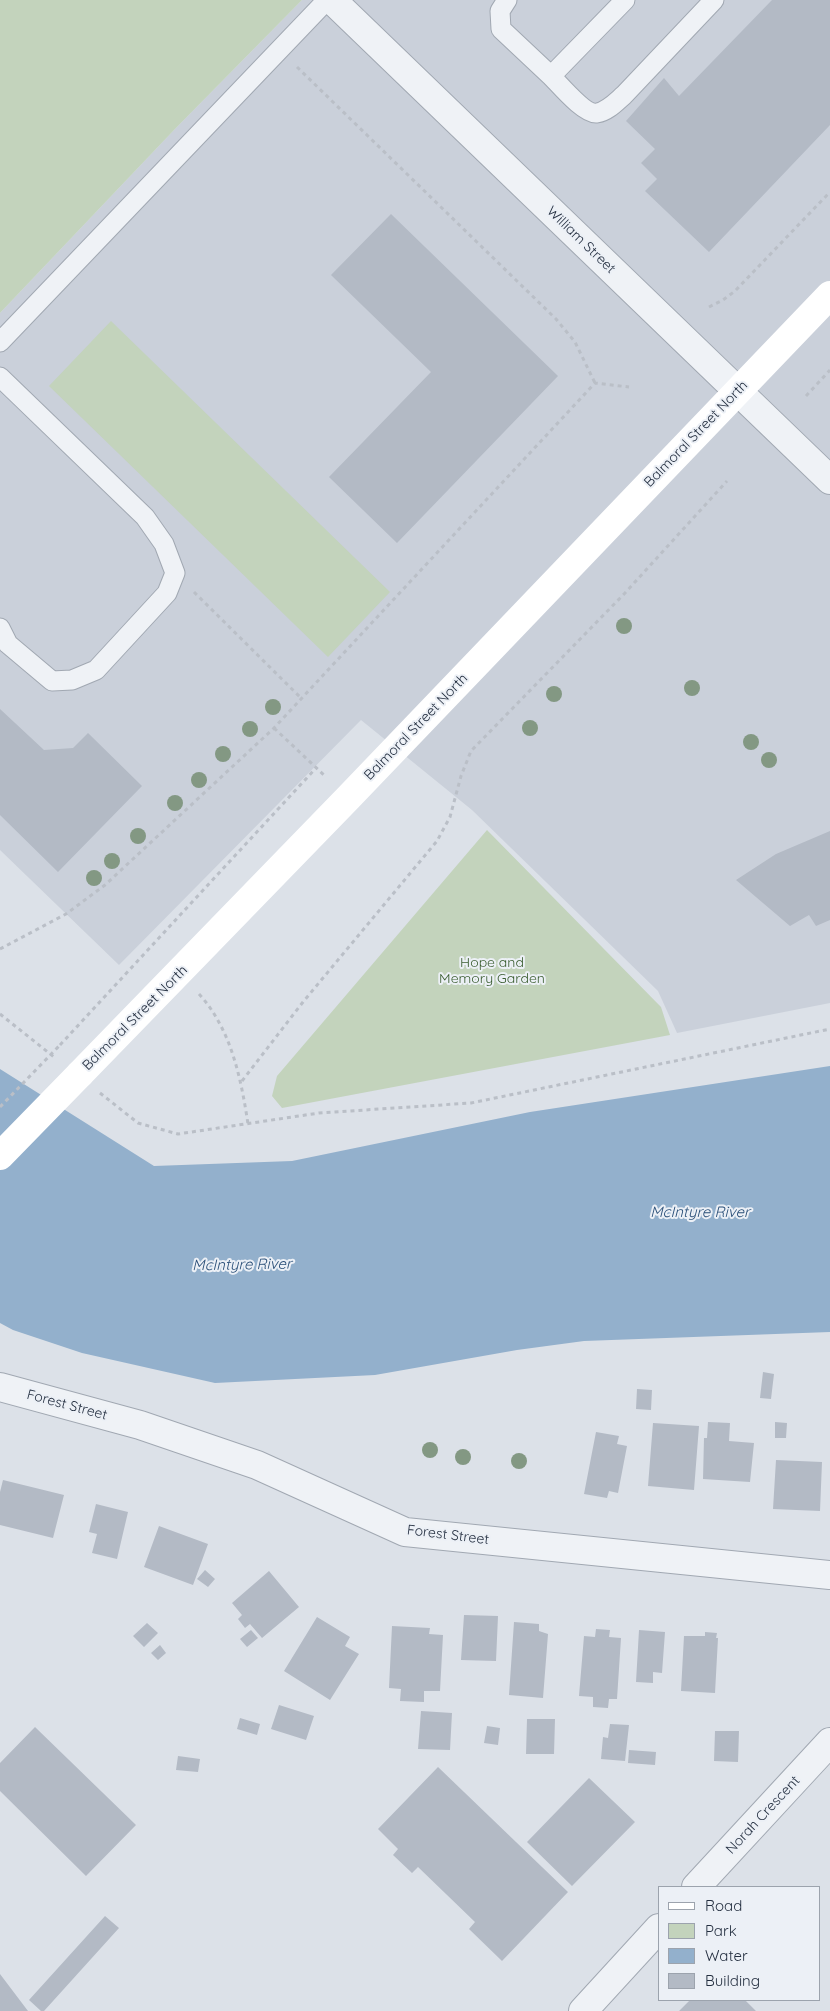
<!DOCTYPE html>
<html>
<head>
<meta charset="utf-8">
<style>
  body { margin:0 }
  #map { position:relative; width:830px; height:2011px; overflow:hidden; background:#dce1e8; font-family:Quicksand,sans-serif }
  canvas { display:block }
  .legend { position:absolute; left:658px; top:1886px; width:162px; height:115px; box-sizing:border-box; background:#ecf0f6; border:1px solid #9ca3ad; margin:0; padding:6px 9px; list-style:none; font-size:15px; color:#242f40 }
  .legend li { display:flex; align-items:center; gap:10px; height:25px }
  .legend b { width:25px; border:1px solid #9ca3ad }
</style>
</head>
<body>
<div id="map">
<canvas width="830" height="2011"></canvas>
<ul class="legend">
<li><b style="height:6px;background:#fff"></b>Road</li>
<li><b style="height:14px;background:#c3d3bc"></b>Park</li>
<li><b style="height:14px;background:#93b0cc"></b>Water</li>
<li><b style="height:14px;background:#b3bac5"></b>Building</li>
</ul>
</div>
<script>
const ctx = document.querySelector('canvas').getContext('2d');
ctx.lineJoin = 'round';
function fillPath(path, color) { ctx.fillStyle = color; ctx.fill(path, 'evenodd'); }
function trace(path, color, width, dash) { ctx.strokeStyle = color; ctx.lineWidth = width; ctx.lineCap = dash ? 'butt' : 'round'; ctx.setLineDash(dash || []); ctx.stroke(path); }
function write(font, color, halo, rows, align = 'center') {
  ctx.font = font + ' Quicksand,sans-serif'; ctx.lineWidth = 4; ctx.setLineDash([]); ctx.textBaseline = 'middle'; ctx.strokeStyle = halo; ctx.fillStyle = color; for (const [text, x, y, turn = 0] of rows) {
    ctx.save(); ctx.translate(x, y); ctx.rotate((+turn || 0) * Math.PI / 180); ctx.textAlign = isNaN(turn) ? turn : align; if (halo) ctx.strokeText(text, 0, 0); ctx.fillText(text, 0, 0); ctx.restore();
  }
}
const built = new Path2D(`
  M302,0H830V1003L677,1033L658,991L472,810L361,720L119,965L0,850V313L175,129Z`);
const green = new Path2D(`
  M0,0H302L175,129L0,313Z
  M111,321L390,592L328,657L49,386Z
  M487,830L661,1007L670,1035L282,1108L272,1096L277,1076Z`);
const water = new Path2D(`
  M830,1066V1332L584,1341L517,1350L375,1375L215,1383L82,1353L13,1330L0,1323V1069L154,1166L292,1161L530,1112Z`);
const building = new Path2D(`
  M772,0H830V125L709,252L645,191L657,179L641,163L655,149L626,121L664,78L679,96Z
  M391,214L558,376L397,543L329,477L431,372L331,275Z
  M0,709L44,750L73,748L88,733L142,786L58,872L0,815Z
  M830,831V920L816,926L809,915L790,926L736,880L776,854Z
  M763,1372L774,1374L771,1399L760,1398Z
  M637,1389L652,1390L651,1410L636,1409Z
  M708,1422L730,1423L729,1441L754,1443L750,1482L703,1479L704,1438H707Z
  M775,1422L787,1423L786,1438H775Z
  M653,1423L699,1426L694,1490L648,1486Z
  M596,1432L619,1436L617,1444L627,1446L618,1493L609,1491L607,1498L584,1494Z
  M776,1460L822,1462L820,1511L773,1509Z
  M3,1480L64,1495L53,1538L0,1525V1492Z
  M96,1504L128,1512L117,1559L92,1553L97,1534L89,1532Z
  M159,1526L208,1544L193,1585L144,1567Z
  M205,1570L215,1579L208,1587L197,1579Z
  M269,1571L299,1607L262,1638L250,1624L245,1628L238,1619L242,1615L232,1603Z
  M464,1615L498,1616L496,1661L461,1660Z
  M317,1617L350,1637L345,1646L359,1654L330,1700L284,1671Z
  M514,1622L539,1624V1631L548,1634L543,1698L509,1695Z
  M147,1623L158,1633L144,1647L133,1636Z
  M392,1626L430,1628L429,1634L443,1635L440,1691H424V1702L400,1701L401,1689L389,1688Z
  M596,1629L610,1630L609,1637L621,1638L617,1699H609L608,1708L593,1707V1697L579,1696L584,1636L595,1637Z
  M251,1630L258,1638L247,1647L240,1639Z
  M639,1630L665,1632L662,1673L653,1672V1683L636,1682Z
  M705,1632L717,1633L716,1638H718L715,1693L681,1691L684,1636H705Z
  M160,1645L166,1653L158,1660L151,1653Z
  M279,1705L314,1716L306,1740L271,1729Z
  M421,1711L452,1713L450,1750L418,1749Z
  M240,1718L260,1724L257,1735L237,1729Z
  M527,1719H555L554,1754H526Z
  M610,1724L629,1725L625,1761L601,1759L603,1737L608,1738Z
  M487,1726L500,1728L498,1745L484,1743Z
  M35,1727L136,1825L86,1876L0,1791V1763Z
  M715,1731H739L738,1762L714,1761Z
  M629,1750L656,1752L655,1765L628,1763Z
  M178,1756L200,1759L198,1772L176,1770Z
  M438,1767L568,1892L502,1961L469,1929L475,1922L418,1867L412,1873L393,1855L398,1849L378,1829Z
  M589,1778L635,1822L572,1886L527,1842Z
  M105,1916L119,1928L44,2011H41L29,2000Z
  M0,1974L28,2011H0Z
  M690,2000H745L756,2011H679Z`);
const path = new Path2D(`
  M297,67L556,319L575,342L595,383
  M709,307L723,300L735,291L830,192
  M806,396L830,370
  M194,592L302,699
  M274,728L326,777
  M0,949L66,914L105,885L274,728L595,383L629,387
  M199,994C231,1029 241,1078 248,1124
  M0,1014L54,1057
  M60,1045L316,768
  M242,1081L303,1002L437,841L450,817L461,776L471,751L625,593L727,481
  M100,1093L138,1123L178,1134L319,1113L471,1103L830,1029`);
const service = new Path2D(`
  M507,0L500,11L501,29L551,76L625,0
  M551,76C560,85 585,115 597,113C608,111 616,102 624,95L714,0
  M0,342L327,0
  M0,377L145,517L164,544L175,573L167,593L96,670L72,680L52,681L8,644L0,628`);
const minor = new Path2D(`
  M0,1387L140,1425L257,1465L405,1532L830,1575
  M696,1887L830,1742
  M583,2011L659,1928`);
const tertiary = new Path2D(`
  M332,0L830,480`);
const secondary = new Path2D(`
  M80,1074L348,798L830,295`);
const pathBridge = new Path2D(`
  M0,1107L60,1045`);
const secondaryBridge = new Path2D(`
  M0,1156L80,1074`);
const trees = [
  [624,626],
  [692,688],
  [554,694],
  [273,707],
  [530,728],
  [250,729],
  [751,742],
  [223,754],
  [769,760],
  [199,780],
  [175,803],
  [138,836],
  [112,861],
  [94,878],
  [430,1450],
  [463,1457],
  [519,1461]
];
const streetNames = [
  ["William Street",581,240,44],
  ["Balmoral Street North",696,434,-46],
  ["Balmoral Street North",416,727,-46],
  ["Balmoral Street North",135,1018,-45],
  ["Forest Street",67,1405,15],
  ["Forest Street",448,1535,7],
  ["Norah Crescent",763,1815,-47]
];
const parkNames = [
  ["Hope and",492,963],
  ["Memory Garden",492,979]
];
const waterNames = [
  ["McIntyre River",700,1212],
  ["McIntyre River",242,1265,-1]
];
fillPath(built, '#cad0da');
fillPath(green, '#c3d3bc');
fillPath(water, '#93b0cc');
fillPath(building, '#b3bac5');
trace(service, '#a1a8b2', 21);
trace(minor, '#a1a8b2', 30);
trace(tertiary, '#a1a8b2', 30);
trace(path, '#babfc7', 3, [4, 4]);
trace(service, '#eff2f6', 19);
trace(minor, '#eff2f6', 28);
trace(tertiary, '#eff2f6', 28);
trace(secondary, '#fff', 28);
trace(pathBridge, '#babfc7', 3, [4, 4]);
trace(secondaryBridge, '#fff', 28);
ctx.fillStyle = '#839883';
for (const [x, y] of trees) { ctx.beginPath(); ctx.arc(x, y, 8, 0, 2 * Math.PI); ctx.fill(); }
write('14px', '#242f40', '#ecf0f6', streetNames);
write('14px', '#3a5d30', '#ecf0f6', parkNames);
write('italic 15px', '#2a4f78', '#ecf0f6', waterNames);
</script>
</body>
</html>
